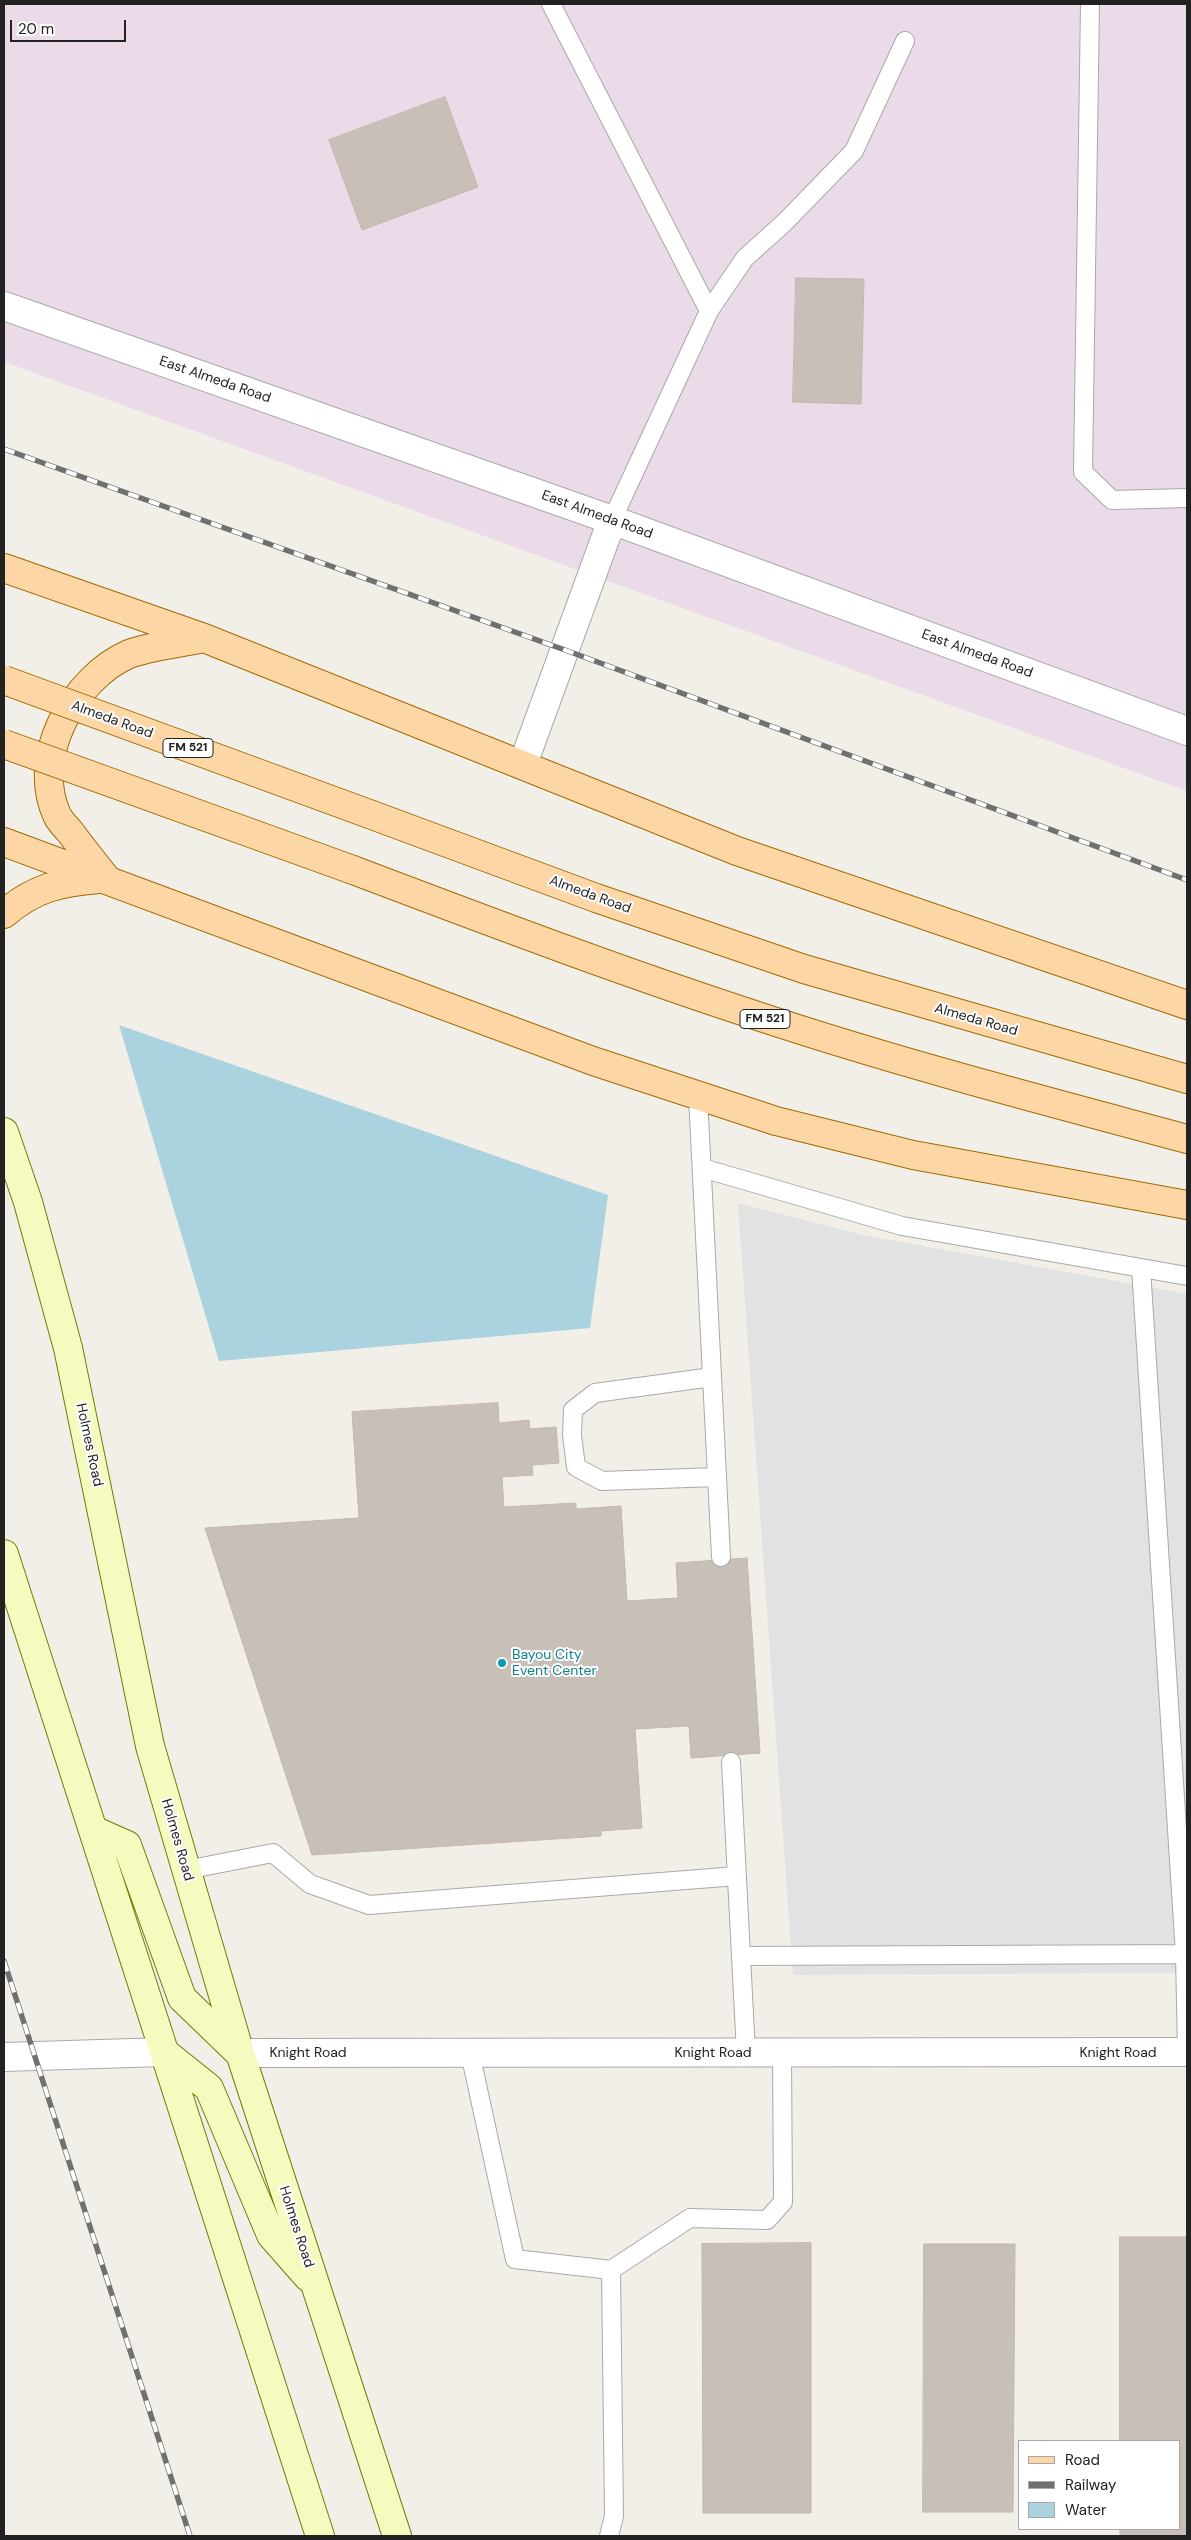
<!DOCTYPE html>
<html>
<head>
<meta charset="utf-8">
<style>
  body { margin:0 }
  #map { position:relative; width:1191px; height:2540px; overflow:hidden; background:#f2efe9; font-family:"DM Sans",sans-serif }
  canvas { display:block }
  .frame { position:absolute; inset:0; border:5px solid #222; pointer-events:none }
  .legend { position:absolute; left:1018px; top:2440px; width:162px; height:90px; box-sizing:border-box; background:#fff; border:1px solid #a7a7a7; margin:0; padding:6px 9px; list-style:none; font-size:15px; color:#222 }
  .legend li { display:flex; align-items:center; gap:10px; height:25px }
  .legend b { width:25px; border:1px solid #a7a7a7 }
  .scale { position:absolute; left:10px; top:20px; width:116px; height:22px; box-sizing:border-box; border:2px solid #222; border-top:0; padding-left:6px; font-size:15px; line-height:18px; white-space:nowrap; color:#222; -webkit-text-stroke:4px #fff; paint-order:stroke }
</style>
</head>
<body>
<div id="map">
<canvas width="1191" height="2540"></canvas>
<div class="frame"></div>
<ul class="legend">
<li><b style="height:6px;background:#fcd6a4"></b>Road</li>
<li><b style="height:6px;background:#707070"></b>Railway</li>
<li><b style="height:14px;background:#aad3df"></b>Water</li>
</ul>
<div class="scale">20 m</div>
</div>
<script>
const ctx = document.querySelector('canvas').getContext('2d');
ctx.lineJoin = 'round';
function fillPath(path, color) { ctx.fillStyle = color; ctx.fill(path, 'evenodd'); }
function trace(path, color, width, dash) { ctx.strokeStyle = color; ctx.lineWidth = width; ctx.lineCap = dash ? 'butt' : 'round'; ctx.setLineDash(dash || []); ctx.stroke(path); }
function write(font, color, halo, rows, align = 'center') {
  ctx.font = font + ' "DM Sans",sans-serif'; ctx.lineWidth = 4; ctx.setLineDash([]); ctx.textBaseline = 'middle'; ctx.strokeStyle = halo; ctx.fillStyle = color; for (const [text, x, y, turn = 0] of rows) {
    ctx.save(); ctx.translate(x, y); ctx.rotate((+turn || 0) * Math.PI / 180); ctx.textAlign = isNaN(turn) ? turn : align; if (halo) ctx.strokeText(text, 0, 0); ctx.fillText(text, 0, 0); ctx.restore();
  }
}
const industrial = new Path2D(`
  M4,4H1187V791L4,362Z`);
const parking = new Path2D(`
  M738,1203L863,1235L1187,1294V1973L793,1975Z`);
const water = new Path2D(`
  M119,1025L608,1195L590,1328L219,1361Z`);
const building = new Path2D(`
  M445,97L478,187L362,230L329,140Z
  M796,278L864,279L861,404L793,402Z
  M498,1403L499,1423L529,1420L530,1429L556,1427L559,1463L532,1465L533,1475L502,1477L504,1507L576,1503V1509L621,1506L627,1601L678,1598L676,1563L747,1558L760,1753L691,1758L689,1726L635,1729L642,1828L601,1831V1836L312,1855L205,1528L359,1518L352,1412Z
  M1120,2237H1187V2536H1120V2529H1180V2441H1120Z
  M811,2243V2513H703L702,2244Z
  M924,2244H1015L1013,2512H923Z`);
const service = new Path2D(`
  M551,4L709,311L612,520
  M1090,4L1083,472L1112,500L1187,498
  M709,311L745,258L784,223L854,151L905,41
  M698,1096L721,1557
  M702,1168L902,1226L1187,1276
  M1141,1268L1185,1954L1187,2052
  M712,1377L595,1393L573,1410L572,1435L576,1467L602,1481L717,1477
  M731,1762L746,2053
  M186,1870L273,1853L310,1884L369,1905L737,1876
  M741,1956L1187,1954
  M470,2053L515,2259L611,2270L614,2516L609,2536
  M611,2270L690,2218L767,2220L783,2202L782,2053`);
const minor = new Path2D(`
  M4,306L612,520L1187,731
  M523,764L612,520
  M240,2053L1187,2052
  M4,2057L164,2052`);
const secondary = new Path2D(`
  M4,1132L28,1202L68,1348L150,1746L240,2053L397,2536
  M4,1554L320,2536
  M93,1830L127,1845L182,1998L239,2053
  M164,2052L209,2088L271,2235L308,2277`);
const primary = new Path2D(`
  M4,568L204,638L737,851L1187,1005
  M372,815L596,898L804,969L1187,1079
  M4,842L593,1061L776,1121L913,1155L1187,1205
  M353,870C493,923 633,976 776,1022C911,1066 1050,1102 1187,1139
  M106,878C94,863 82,848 71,833C67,828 60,822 57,815C30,757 74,678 129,654C150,646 181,643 204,638
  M4,914C34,888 60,882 99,879`);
const rail = new Path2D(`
  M4,449L565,650L1187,880
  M4,1961L190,2536`);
const primaryBridge = new Path2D(`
  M4,680L372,815
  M4,744L353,870`);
const markers = [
  [502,1663,5,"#0f9aa8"]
];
const shields = [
  [188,748,50],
  [765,1019,50]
];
const shieldNames = [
  ["FM 521",188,748],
  ["FM 521",765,1019]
];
const streetNames = [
  ["East Almeda Road",215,380,19],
  ["East Almeda Road",597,515,20],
  ["East Almeda Road",977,654,20],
  ["Almeda Road",112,720,20],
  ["Almeda Road",590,895,20],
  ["Almeda Road",976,1020,16],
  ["Holmes Road",89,1445,78],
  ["Holmes Road",177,1840,74],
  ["Knight Road",308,2053],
  ["Knight Road",713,2053],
  ["Knight Road",1118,2053],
  ["Holmes Road",296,2227,72]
];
const cultureNames = [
  ["Bayou City",512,1655],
  ["Event Center",512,1671]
];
fillPath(industrial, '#ebdbe8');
fillPath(parking, '#e2e2e2');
fillPath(water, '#aad3df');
fillPath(building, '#c7bfb8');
trace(building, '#c4b6ab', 1);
trace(service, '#a9a9a9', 20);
trace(minor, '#a9a9a9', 30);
trace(secondary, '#707d05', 30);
trace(primary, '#a06b00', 30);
trace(service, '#fff', 18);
trace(minor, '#fff', 28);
trace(secondary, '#f7fabf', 28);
trace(primary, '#fcd6a4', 28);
trace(rail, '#707070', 5.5);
trace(rail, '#fff', 4, [11]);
trace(primaryBridge, '#a06b00', 30, []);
trace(primaryBridge, '#fcd6a4', 28);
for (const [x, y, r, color] of markers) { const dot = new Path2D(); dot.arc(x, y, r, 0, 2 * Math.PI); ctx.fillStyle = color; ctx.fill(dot); trace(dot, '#fff', 2); }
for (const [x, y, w] of shields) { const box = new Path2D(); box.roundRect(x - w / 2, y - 9.5, w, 19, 4); ctx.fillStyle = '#fff'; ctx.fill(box); trace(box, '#222', 1); }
write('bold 12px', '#222', null, shieldNames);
write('14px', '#222', '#fff', streetNames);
write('14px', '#0d838f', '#fff', cultureNames, 'left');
</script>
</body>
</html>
